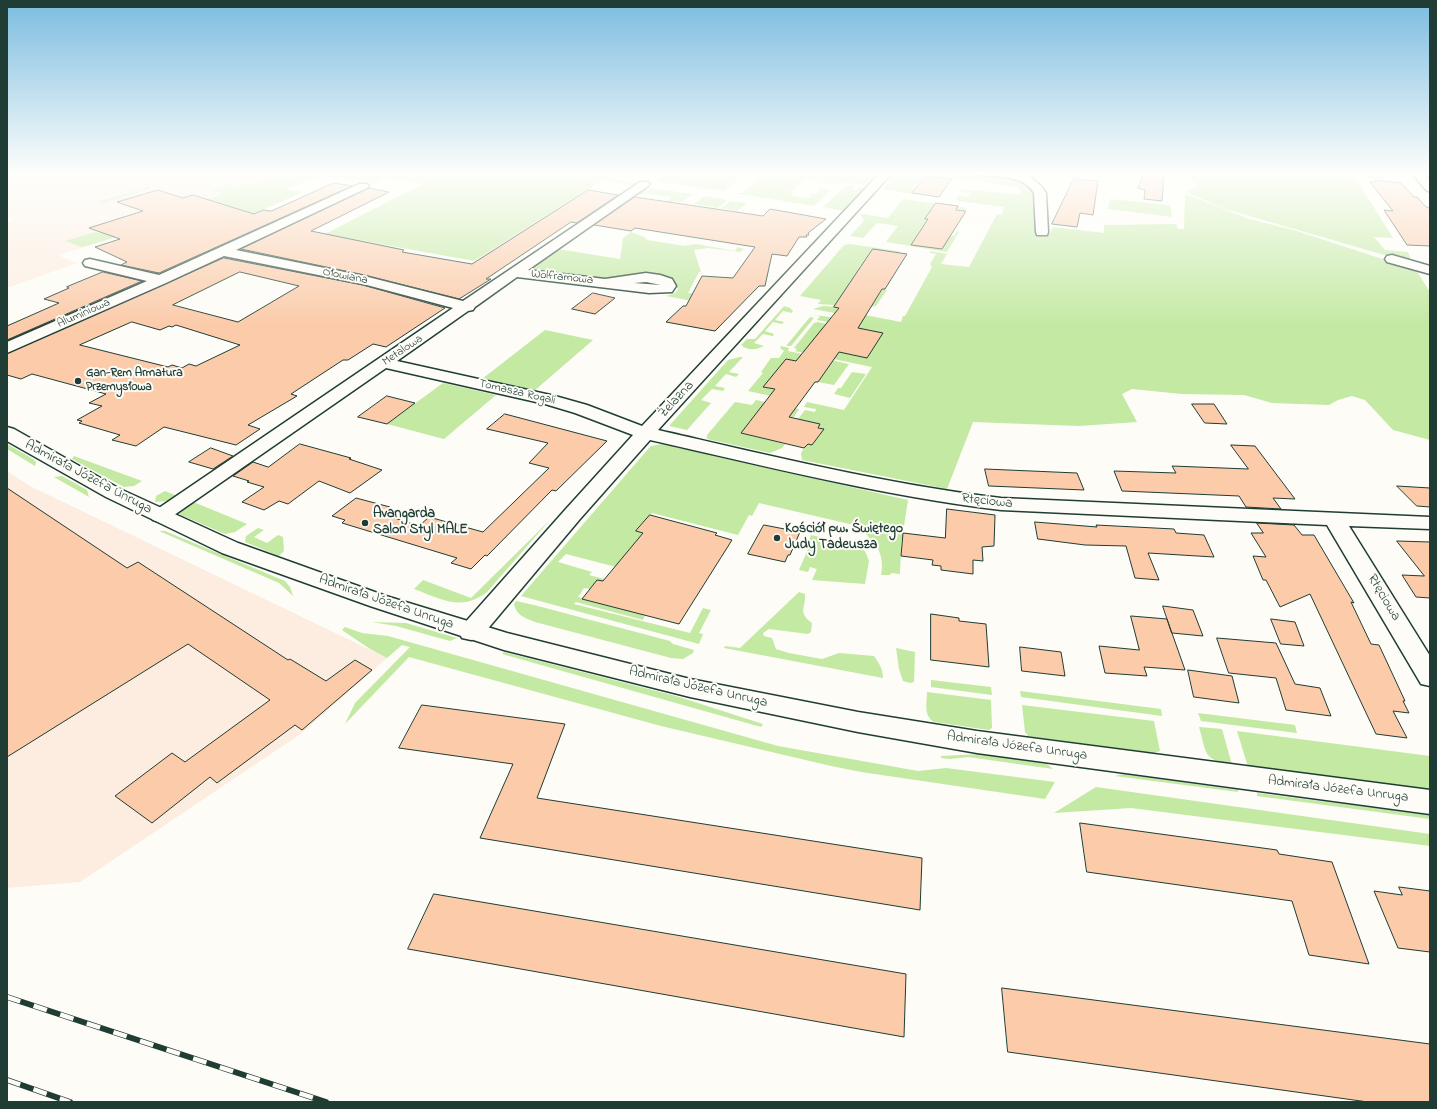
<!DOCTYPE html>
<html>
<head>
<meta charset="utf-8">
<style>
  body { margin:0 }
  #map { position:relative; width:1437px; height:1109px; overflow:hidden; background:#fdfcf7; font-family:"Indie Flower",sans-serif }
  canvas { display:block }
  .frame { position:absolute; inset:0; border:8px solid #1f3d34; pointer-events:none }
</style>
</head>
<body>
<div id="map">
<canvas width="1437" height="1109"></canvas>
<div class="frame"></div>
</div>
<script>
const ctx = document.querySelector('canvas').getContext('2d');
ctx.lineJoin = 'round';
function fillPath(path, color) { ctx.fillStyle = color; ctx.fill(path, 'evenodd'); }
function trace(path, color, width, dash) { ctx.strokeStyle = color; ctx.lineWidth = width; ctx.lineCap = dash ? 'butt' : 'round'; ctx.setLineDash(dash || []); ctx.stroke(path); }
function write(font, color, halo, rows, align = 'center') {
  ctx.font = font + ' "Indie Flower",sans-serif'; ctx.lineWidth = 4; ctx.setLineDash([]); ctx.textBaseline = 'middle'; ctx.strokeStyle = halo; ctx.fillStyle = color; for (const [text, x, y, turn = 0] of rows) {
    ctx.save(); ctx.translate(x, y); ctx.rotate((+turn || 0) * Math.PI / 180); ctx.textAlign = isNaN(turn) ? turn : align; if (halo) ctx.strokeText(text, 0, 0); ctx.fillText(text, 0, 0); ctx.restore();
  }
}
const built = new Path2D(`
  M7,172H280L131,233L58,255L77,263L7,288V222L14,220L7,217Z
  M7,471L30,486L387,658L302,733L80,882L7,888Z`);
const green = new Path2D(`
  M280,172H618L608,177L639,183L635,186L603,180L474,261L325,234L423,184L386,178L375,183L366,181L362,183L322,176L286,189L303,192L237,221L200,213L82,247L65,241L95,232L103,233L224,194L211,190L227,184L240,187L249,183L253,184Z
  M681,172H712L730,174L733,172H748L744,175L724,177L742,176L724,191L656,181L664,175H677Z
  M766,172H790L838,182L836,185L822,183L824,181L805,178L800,185L798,184L794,190L790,191L794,192L790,196L809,198L813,195L810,194L811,193L816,194L820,188L831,190L814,206L734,193H742Z
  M796,172H878L865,185L840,182Z
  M897,172L945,177L952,181L941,180L943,178L922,175L921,177H923L912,188L915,189L913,193L941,185L947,186L938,197L891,191L883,189Z
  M912,172H959L1019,179L1033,187L1036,198L1037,233L1050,234L1053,227L1104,233V225L1176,224L1178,229H1184L1185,194L1249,219L1297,231L1416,270L1430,292V440L1393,430L1365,400L1352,396L1338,400L1329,405L1272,403L1244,395L1182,394L1132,389L1122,394L1137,422L1079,426L973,422L947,489L802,460L801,453L807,444L812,445L824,429L818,427L820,424L798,419L805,410L815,412L816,409L804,407L807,402L844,410L872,367L795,351L797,349L794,348L814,323L818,322L842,327L817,348L842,353L843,351L849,354L867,358L883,333L817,320L820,316L808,314L837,318L840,314L813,309L823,306L864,309L860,314L901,322L903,316H905L932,267L930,264L936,254L930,253L931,251L947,254L941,264L969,267L997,214L1002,215L1004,207L959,201L956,198L958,195L969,197L971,193L960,192L962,189L1020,195V190L1017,187Z
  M1189,172H1413L1382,173L1384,179L1355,177L1393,238L1374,237L1385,250L1408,252L1412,263L1225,209L1186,192L1198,185L1192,180Z
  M155,185H161L103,203L98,202Z
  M847,185L854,186L852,190H856L859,187L864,188L843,211L823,207Z
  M652,188L692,194L682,202L673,201L665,206L671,207L669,209L674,211L772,227H782L785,224H783L786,221L774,219L775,218L808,223C788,227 768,232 748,230L658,216L657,213L626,208L621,205L645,189ZM644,193L672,197L655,210L623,204L636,194L641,195Z
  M704,196L727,200L718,208L694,204Z
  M903,199L962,207L970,210L957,209L958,206L927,216L926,218L931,219L919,237H916L915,239L934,248L941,249L947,235L954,236L957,231L959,232L947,252L886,242L898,226L877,223L863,238L850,236L864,221L860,214H861L888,218Z
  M1110,199L1170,205L1172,217L1108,209Z
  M731,201L747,203L737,211L722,208Z
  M631,232L644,237L647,240L685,246L696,244L735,251L737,247L744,249L740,252L708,248L694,250L701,272H699L688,293L706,295L698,302L666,296L675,293L678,289L673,282L633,276L598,279L531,272L529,269L558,249L620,259L623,238Z
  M850,244L898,251L905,257L895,255L896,252L873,249L871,251L873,252L869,258H866L865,260L867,261L864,265H861L859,267L864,269L880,288L887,290L876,306L868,307L818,304L821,300L800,296L844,245Z
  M784,306L790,308L793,311L792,313L783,311L775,320L784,322L782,324L773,322L765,331L774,334L773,336L763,334L754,343L764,346C756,350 748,351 741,345L747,339H755Z
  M810,317L814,318L791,346H786Z
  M545,330L593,340L534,391L482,379Z
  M781,346L789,348L788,351L849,364L834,385L818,382L828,368L786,359L764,387L798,394L794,401L748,391L763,373L761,372L771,358H779L784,351L780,348Z
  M740,357H743L729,372L739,374L736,377L726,374L715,386L725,388L723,391L712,389L701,400L711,403L687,430L669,426L728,360Z
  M852,372L866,374L850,398L834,394L838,388H841Z
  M443,383L496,395L444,439L387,424Z
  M756,400L799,409L794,417L786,418L760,408L741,433L785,444L782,448L770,453L707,439V435L735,402L752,405Z
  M7,444L33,459L36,462L35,466L7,449Z
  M662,444L908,500L901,545L900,574L891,573L890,575H881C886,552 873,538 854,525L759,503L752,516L749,515L738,535L652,513L636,531L651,535L620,568L566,554L558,562L592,572L589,575L639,588L667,598L597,580L590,589L584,588L578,597L645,615L643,620L576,602L574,604L690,633L703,608L711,610L699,633L703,634L699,644L521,596L649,448L651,446Z
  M74,456L142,481L134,486L124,487L72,459Z
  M62,476L87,490L89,497L54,477Z
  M165,491L180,497L170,501L155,502L156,496Z
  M191,501L247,524L235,532L225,534L181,515L179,513L182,509Z
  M550,520L487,592C461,612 441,599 414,589L423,580L471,598Z
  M258,528L264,530L254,537L267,543L278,535L283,537L284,551L279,556L245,542L246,536Z
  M159,531H165L285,581L290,587L293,596L279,583Z
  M811,535L854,545L865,551L869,561L865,584L812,580L817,569L810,567L808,572L799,570L809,547L806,546Z
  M799,592L805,594C806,608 797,612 812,623L811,632L808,634L769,629L763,633L764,636L772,638L776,649L789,653L822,659L839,653L874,656C879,663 883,669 883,678L724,648L725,646L740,648Z
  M516,601L534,605L670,641L673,644L694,650L693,653L683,659L671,658L535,622C525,618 516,615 514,604Z
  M372,622L406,623L457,638L450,641L396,626Z
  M345,627L362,633L388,636L778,746L918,771L946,768L1055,782L1045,799L861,772L831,766L661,726L409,657L345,724L355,703L410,647L402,645L387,658L370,649L342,630Z
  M896,648L915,652L914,682L910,683L903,681L899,669Z
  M504,652L676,696L763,724L761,727L502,654Z
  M931,680L991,687L992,695L931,687Z
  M1020,691L1161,709L1162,716L1021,697Z
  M927,692L991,700L992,728L989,730L934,722C923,715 927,703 927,692Z
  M1022,705L1154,721L1160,751L1154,753L1028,736L1025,732Z
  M1198,713L1295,725L1297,733L1201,721Z
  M1199,727L1222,729L1232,765C1202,759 1207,754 1199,727Z
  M1237,731L1430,756V790L1248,767Z
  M982,754L1047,764L1053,769L968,757L950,759L941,758V756Z
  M1123,774L1238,790V792L1115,776Z
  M1096,787L1430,834V846L1131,808L1054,813Z
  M1257,793L1430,815V819L1257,796Z`);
const building = new Path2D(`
  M1145,172H1164L1162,201L1144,199L1145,190L1138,188Z
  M926,176L952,179L939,197L912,193Z
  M1074,179L1098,181L1093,215L1080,213L1077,227L1052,224Z
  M1375,180L1401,183L1414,197H1417L1426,207L1430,208V246L1407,245L1384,210L1393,211L1370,182H1376Z
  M334,183L352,186L159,273L121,265L127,262L95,247L120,239L89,228L143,211L117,202L158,190L183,198L193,195L254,214L263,210L271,211Z
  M369,188L389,192L311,231L404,250L402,252L472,264L588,190L618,195L577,223L571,222L486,279H491L459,299L364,275L241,249Z
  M635,197L763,216L770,209L826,219L808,233L809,235H806L807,237H799L787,256L772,254L765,286H759L715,331L666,322L683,306H686L702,276L733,278L755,247L635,228L631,231L594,225Z
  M936,203L958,206L956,210L966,211L942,249L911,245L928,219H925Z
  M873,249L907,254L885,289H882L858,328L883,333L867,358L839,352L818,382H815L789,417L820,424L818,428L824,429L812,445L808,444L804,448L741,433L775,389L763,387L786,359L796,361L839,308L834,307Z
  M224,258L363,285L445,308L386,347L373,344L348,360H343L291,394L297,396L248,425L260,429L236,445L164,427L136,446L112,440L120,435L79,423L82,421L77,420L102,406L89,403L106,394L32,374L21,379L7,375V354ZM240,272L299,286L238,322L173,305ZM132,322L160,330L169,326L172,327L176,325L240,345L196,366L189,364L182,368L172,365L168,367L80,345Z
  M103,272L142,281L7,340V326L59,303L44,299L69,288L67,287Z
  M593,293L615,298L595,314L572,309Z
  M387,396L415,403L387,424L358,417Z
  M1192,404H1214L1227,424L1205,423Z
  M505,414L607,441L556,491L552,490L487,556L485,555L471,569L451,563L457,558L342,523L345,520L332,516L356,498L390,507L382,514L419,526L429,517L483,532L549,468L529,463L548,443L487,429Z
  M300,444L351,458L349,459L382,470L350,493L319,481L288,504L279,501L264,510L242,502L264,487L247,482L249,481L233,476L253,462L268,467Z
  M1231,445L1255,446L1295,499L1273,498L1281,509L1246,507L1239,496L1122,491L1114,471L1176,473L1172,466L1248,469Z
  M211,448L233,456L213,469L189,462Z
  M985,469L1077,473L1084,490L989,486Z
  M1397,486L1430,488V507L1417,506Z
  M7,488L127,568L138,562L288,660L290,659L326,681L355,660L372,670L302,730L295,725L217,783L210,777L152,823L115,796L172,753L185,762L270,700L188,644L7,757Z
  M947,509L995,515L994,546L982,547L983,561L973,560V574L941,570V566L932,565L933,560L901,556L903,533L945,538Z
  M650,515L717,533L715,535L732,540L679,624L582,599L597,580L603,581L643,533L636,531Z
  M1035,522L1097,527L1096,525L1174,529L1176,533L1204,535L1214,557L1148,553L1159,580L1135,578L1126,546L1085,545L1038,539Z
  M1257,523L1294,525L1302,535H1314L1354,603L1351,602L1371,644L1379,645L1405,701H1403L1409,713L1393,711L1407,738L1376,734L1310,594L1280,607L1266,580H1263L1253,556L1266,557L1251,533H1263Z
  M764,525L800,532L790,555H788L785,562L748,554Z
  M1397,541L1430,542V598L1416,597L1402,575L1424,576Z
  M1163,606L1193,610L1203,636L1172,633Z
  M931,614L959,618V621L986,624L989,667L931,660Z
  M1131,616L1167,619L1185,670L1144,667L1147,676L1105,673L1099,646L1139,650Z
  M1271,619L1295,622L1304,646L1281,644Z
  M1217,638L1276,643L1295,684L1320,688L1331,716L1286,710L1276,678L1229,673Z
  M1020,647L1061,652L1065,676L1022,671Z
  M1188,670L1232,676L1239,703L1194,697Z
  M422,705L565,724L537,798L922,858L920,910L480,838L513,764L399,748Z
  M1080,823L1277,850L1279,854L1332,862L1369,964L1309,955L1292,901L1087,872Z
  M1399,887L1430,891V952L1398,948L1374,891L1402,895Z
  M434,894L906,974L904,1037L408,949Z
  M1002,988L1430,1044V1102H1368L1008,1052Z`);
const street = new Path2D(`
  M881,172H893L658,430C772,456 885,484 1001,498L1430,517V529L1349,526L1430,656V686L1421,684L1327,525L1001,510C882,496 766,466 650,440L580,519L480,638L471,640L462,638L459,632L462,626L565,510L633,435L575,413L545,404L386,368L167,520L160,522L153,520L150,516L153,512L453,308L363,284L224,256L166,283L7,353V342L147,281L85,266L83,263L85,260L90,259L159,275L359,184H367L369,186L367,188L236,250L364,276L463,301L640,182H648L650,184L648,186L528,270L605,279L646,273L660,275L672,279L676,286L672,292L649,293L517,277L475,307L473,310L468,311L397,361L555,396L587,405L642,426ZM646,282L661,285L634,283Z
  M974,172H1009L1028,175L1041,186L1046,193L1048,232L1047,235H1037L1036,232L1034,193C1024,175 998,177 980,175L976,174Z
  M1414,172H1422L1430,181V192L1426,190L1414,176L1412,174Z
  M1392,255L1430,266V274L1387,262L1385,259L1387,256Z`);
const secondary = new Path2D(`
  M7,427L14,429L120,489L238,543L386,596L507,633L690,679L858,712L977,731L1430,790V814L977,753L858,732L690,697L504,650L370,606L222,553L106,497L7,441Z`);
const rail = new Path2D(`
  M7,997L326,1102
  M7,1080L70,1102`);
const markers = [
  [78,381,4,"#1f3d34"],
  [365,523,4,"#1f3d34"],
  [777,538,4,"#1f3d34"]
];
const farStreetnames = [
  ["Ołowiana",345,277,11],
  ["Wolframowa",562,278,6],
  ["Aluminiowa",84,314,-24],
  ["Metalowa",403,351,-34],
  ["Tomasza Rogali",517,393,13]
];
const farPoinames = [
  ["Gan-Rem Armatura",86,374],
  ["Przemysłowa",86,388]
];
const streetNames = [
  ["Żelazna",677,400,-47],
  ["Admirała Józefa Unruga",88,478,28],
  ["Rtęciowa",987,502,6],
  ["Rtęciowa",1383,598,59],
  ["Admirała Józefa Unruga",386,603,19],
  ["Admirała Józefa Unruga",698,688,13],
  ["Admirała Józefa Unruga",1017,747,8],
  ["Admirała Józefa Unruga",1338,790,7]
];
const poiNames = [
  ["Avangarda",373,515],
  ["Salon Styl MALE",373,531],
  ["Kościół pw. Świętego",785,530],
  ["Judy Tadeusza",785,546]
];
fillPath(built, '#fcede0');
fillPath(green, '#c3e9a3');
fillPath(building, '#fbcbaa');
trace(building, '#1f3d34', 1);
trace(street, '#1f3d34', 3);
trace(secondary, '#1f3d34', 3);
fillPath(street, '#fdfcf7');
fillPath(secondary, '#fdfcf7');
trace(rail, '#1f3d34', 6);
trace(rail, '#fdfcf7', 4.5, [14]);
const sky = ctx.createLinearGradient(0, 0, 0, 327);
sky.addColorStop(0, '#7bbce0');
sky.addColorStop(0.53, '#fefefb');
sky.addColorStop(1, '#fefefb00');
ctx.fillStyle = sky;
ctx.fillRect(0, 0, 1437, 327);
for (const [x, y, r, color] of markers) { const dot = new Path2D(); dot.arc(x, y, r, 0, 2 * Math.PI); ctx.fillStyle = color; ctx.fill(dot); trace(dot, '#fdfcf7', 1.5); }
write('12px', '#1f3d34', '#fdfcf7', farStreetnames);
write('bold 12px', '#1f3d34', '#fdfcf7', farPoinames, 'left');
write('14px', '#1f3d34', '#fdfcf7', streetNames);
write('bold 14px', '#1f3d34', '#fdfcf7', poiNames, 'left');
</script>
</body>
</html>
